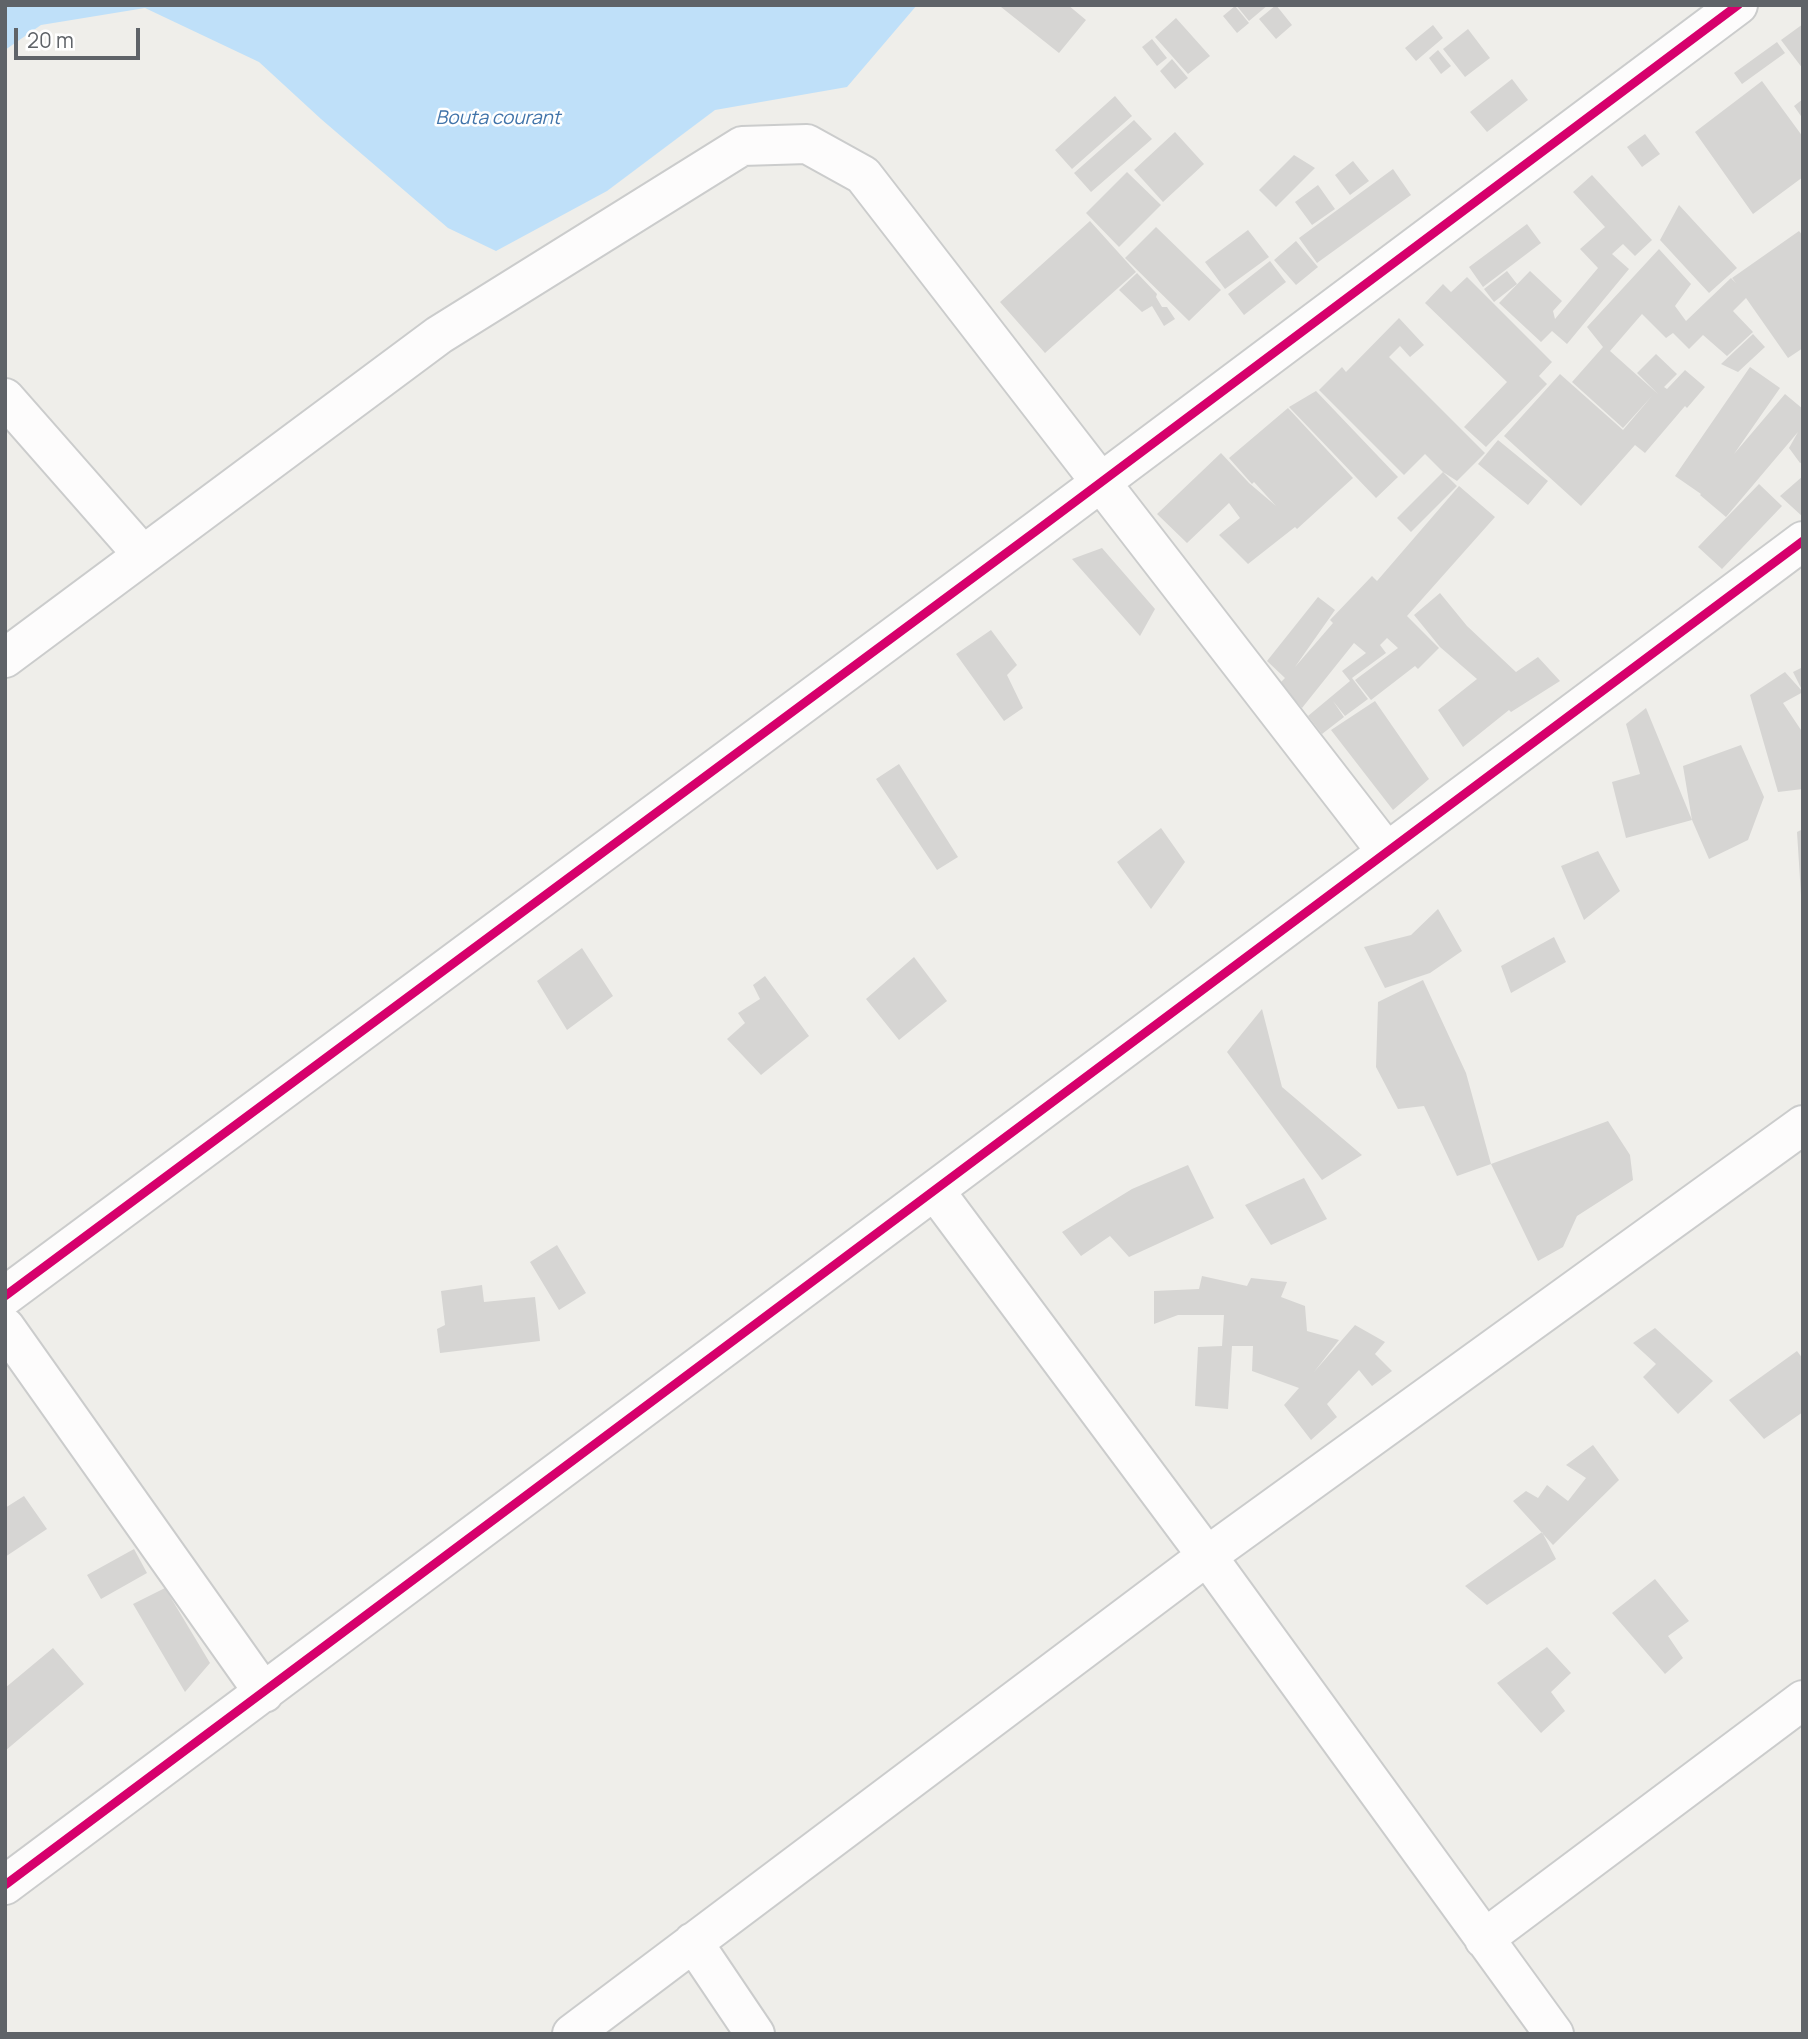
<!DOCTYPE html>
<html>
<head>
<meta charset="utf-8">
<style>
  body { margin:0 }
  #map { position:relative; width:1808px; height:2039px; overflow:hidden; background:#efeeea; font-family:Manrope,sans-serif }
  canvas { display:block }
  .frame { position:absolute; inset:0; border:7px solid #5f6368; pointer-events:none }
  .scale { position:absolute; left:14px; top:28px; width:126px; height:32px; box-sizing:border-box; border:4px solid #5f6368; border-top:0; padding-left:9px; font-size:21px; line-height:24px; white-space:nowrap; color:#5f6368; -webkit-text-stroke:5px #fff; paint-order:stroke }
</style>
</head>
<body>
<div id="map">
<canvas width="1808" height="2039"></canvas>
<div class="frame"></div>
<div class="scale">20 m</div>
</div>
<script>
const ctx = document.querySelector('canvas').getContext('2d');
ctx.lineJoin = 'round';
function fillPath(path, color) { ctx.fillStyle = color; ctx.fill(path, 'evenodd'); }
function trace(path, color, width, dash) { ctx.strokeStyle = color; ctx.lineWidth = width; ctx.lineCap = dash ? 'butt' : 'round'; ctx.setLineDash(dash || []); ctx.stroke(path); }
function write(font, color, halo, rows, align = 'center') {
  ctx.font = font + ' Manrope,sans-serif'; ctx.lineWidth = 5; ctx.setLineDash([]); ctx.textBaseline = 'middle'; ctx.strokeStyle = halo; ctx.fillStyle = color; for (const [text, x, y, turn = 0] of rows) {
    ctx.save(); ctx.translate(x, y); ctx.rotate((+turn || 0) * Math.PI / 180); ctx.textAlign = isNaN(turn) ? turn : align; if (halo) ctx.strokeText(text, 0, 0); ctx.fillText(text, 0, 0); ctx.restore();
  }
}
const water = new Path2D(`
  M5,5H917L847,87L715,110L607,191L496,251L448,228L321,119L259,62L145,8L41,25L5,50Z`);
const building = new Path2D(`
  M1002,5H1068L1086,20L1059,53L1001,7Z
  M1236,5H1268L1249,21Z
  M1276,5L1292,25L1276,39L1259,19Z
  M1235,6L1249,23L1237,33L1223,16Z
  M1176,18L1210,56L1188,74L1155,37Z
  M1803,24V69L1781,40Z
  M1433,25L1443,38L1416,61L1405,48Z
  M1468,29L1490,58L1465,77L1443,49Z
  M1152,39L1167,58L1157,66L1142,47Z
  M1777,42L1785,53L1742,84L1734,73Z
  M1438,50L1451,66L1441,74L1429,58Z
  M1172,59L1188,78L1175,89L1160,71Z
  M1512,79L1528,100L1487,132L1470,112Z
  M1762,81L1803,137V177L1753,214L1695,132Z
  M1115,96L1132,116L1072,169L1055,150Z
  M1803,99V119L1794,106Z
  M1134,120L1152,139L1091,192L1074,173Z
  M1175,132L1204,164L1163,202L1134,170Z
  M1645,134L1660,154L1642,167L1627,147Z
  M1294,155L1315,168L1276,207L1259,190Z
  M1353,161L1369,181L1350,195L1335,175Z
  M1393,169L1411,195L1317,263L1299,238Z
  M1127,172L1161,205L1119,247L1086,213Z
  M1592,175L1652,240L1635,256L1623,244L1612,254L1629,269L1567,344L1552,331L1541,342L1499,303L1530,271L1562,301L1553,311L1555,319L1598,268L1580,249L1605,227L1573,192Z
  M1318,185L1335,209L1312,225L1295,202Z
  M1679,205L1737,268L1709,293L1660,240Z
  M1090,221L1136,272L1045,353L1000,302Z
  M1527,224L1541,243L1483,287L1469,267Z
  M1156,227L1221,290L1189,321L1125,258Z
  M1248,230L1269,257L1225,289L1205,262Z
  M1799,231L1803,236V348L1788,358L1746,298L1733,311L1753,332L1727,356L1703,335L1689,349L1673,333L1666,338L1642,314L1610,351L1658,394L1637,373L1656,354L1677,374L1664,387L1667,389L1685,370L1705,387L1687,408L1685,406L1645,453L1635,445L1581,506L1504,436L1560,374L1623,430L1652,396L1623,428L1572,382L1603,347L1587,327L1659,249L1691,284L1675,306L1686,321L1731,278L1736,283L1732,278Z
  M1296,241L1318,267L1296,285L1274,260Z
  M1270,261L1286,282L1244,315L1228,294Z
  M1507,271L1517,284L1494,302L1484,289Z
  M1137,273L1157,294L1156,297L1162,307H1167L1175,319L1164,326L1152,306L1142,312L1119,290Z
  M1467,277L1552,362L1539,376L1547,384L1486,447L1464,427L1507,382L1425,303L1443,284L1451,292Z
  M1399,318L1424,345L1410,357L1400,346L1389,357L1485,453L1457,481L1443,472L1425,454L1404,475L1319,390L1342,367L1346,372Z
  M1753,334L1765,347L1738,372L1721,364Z
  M1750,367L1780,388L1734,454L1785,394L1803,409V462L1800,463L1789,448L1798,432L1726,517L1700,495L1701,494L1675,476Z
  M1316,391L1398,477L1376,498L1289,407Z
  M1288,408L1353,478L1297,529L1295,527L1248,564L1219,535L1240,518L1229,503L1187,543L1157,514L1221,453L1249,483L1276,506L1254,482L1252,484L1229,458Z
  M1498,440L1548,481L1528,505L1478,464Z
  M1443,472L1457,486L1411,532L1397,518Z
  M1803,476V517L1780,496Z
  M1759,484L1782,506L1722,569L1698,547Z
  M1459,486L1495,517L1407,616L1439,648L1418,669L1415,666L1371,700L1355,680L1398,648L1387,638L1380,645L1386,653L1352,678L1368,699L1345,716L1333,701L1344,717L1322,734L1308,716L1350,681L1342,671L1366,653L1354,643L1302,708L1280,683L1285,678L1267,661L1318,597L1335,610L1295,667L1333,623L1330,620L1372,576L1377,581Z
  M1102,548L1155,609L1140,636L1072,559Z
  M1440,593L1467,626L1516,672L1538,657L1560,681L1511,712L1509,710L1463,747L1438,710L1477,679L1440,647L1414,615Z
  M991,630L1017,665L1007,675L1023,708L1004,721L956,654Z
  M1803,667V692L1793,672Z
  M1785,672L1803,692L1783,703L1803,733V789L1778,792L1750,695Z
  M1375,701L1429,779L1393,810L1331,730Z
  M1646,708L1692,820L1626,838L1612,782L1640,774L1626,724Z
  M1741,745L1764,797L1748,840L1709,859L1692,820L1683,766Z
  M899,764L958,857L937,870L876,779Z
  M1161,828L1185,862L1151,909L1117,862Z
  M1803,829V895H1801L1797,832Z
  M1598,851L1620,891L1584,920L1561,866Z
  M1438,909L1462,951L1430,973L1385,988L1364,947L1411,935Z
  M1554,937L1566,962L1511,993L1501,966Z
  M582,948L613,996L567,1030L537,981Z
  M914,957L947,1001L899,1040L866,999Z
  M765,976L809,1036L761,1075L727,1039L745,1023L738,1013L760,999L753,985Z
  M1423,980L1466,1073L1491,1164L1608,1121L1630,1155L1633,1180L1577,1216L1563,1247L1538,1261L1491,1164L1457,1176L1424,1106L1398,1109L1376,1067L1378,1002Z
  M1262,1009L1282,1087L1362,1155L1322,1180L1227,1052Z
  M1188,1165L1214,1218L1129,1257L1110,1236L1081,1256L1062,1232L1132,1189Z
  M1304,1178L1327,1219L1271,1245L1245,1205Z
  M557,1245L586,1293L559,1310L530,1262Z
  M1202,1276L1247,1286L1251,1278L1287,1282L1281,1297L1305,1306L1307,1331L1339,1340L1314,1372L1355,1325L1385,1342L1375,1354L1392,1371L1372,1386L1359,1370L1327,1404L1337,1417L1311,1440L1284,1405L1299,1388L1252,1371L1253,1346H1232L1228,1409L1195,1406L1198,1347L1222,1346L1224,1315H1178L1154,1324V1291L1199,1289Z
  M482,1285L484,1302L535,1297L540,1341L440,1353L437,1329L445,1325L441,1291Z
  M1655,1328L1713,1381L1678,1414L1643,1377L1656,1364L1633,1343Z
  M1797,1351L1803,1359V1412L1764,1439L1729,1400Z
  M1593,1445L1619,1480L1553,1545L1513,1501L1526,1491L1538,1498L1547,1485L1568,1501L1586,1478L1566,1465Z
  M24,1496L47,1529L5,1557V1508Z
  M1542,1532L1556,1559L1487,1605L1465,1586Z
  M134,1549L147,1573L101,1599L87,1575Z
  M1655,1579L1689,1621L1668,1636L1683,1658L1665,1674L1612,1613Z
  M165,1588L210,1663L185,1692L133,1604Z
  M1547,1647L1571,1673L1551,1692L1565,1711L1541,1733L1497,1683Z
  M53,1648L84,1684L5,1751V1688Z`);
const minor = new Path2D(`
  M5,398L143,555
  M5,658L439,335L742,146L807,144L863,175L1386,851
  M935,1191L1207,1556L1554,2034
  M5,1296L1036,531L1738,5
  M5,1327L264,1693
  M5,1885L1803,541
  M1484,1939L1803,1700
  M693,1942L755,2034
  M572,2034L1207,1556L1803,1125`);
const cycleway = new Path2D(`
  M5,1296L1036,531L1738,5
  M5,1885L1803,541`);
const waterNames = [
  ["Bouta courant",498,119]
];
fillPath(water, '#bfe0f9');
fillPath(building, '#d6d5d3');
trace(minor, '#cbcccc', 42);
trace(minor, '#fdfcfc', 38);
trace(cycleway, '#d6006c', 9);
write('italic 19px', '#4174aa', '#fff', waterNames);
</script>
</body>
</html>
